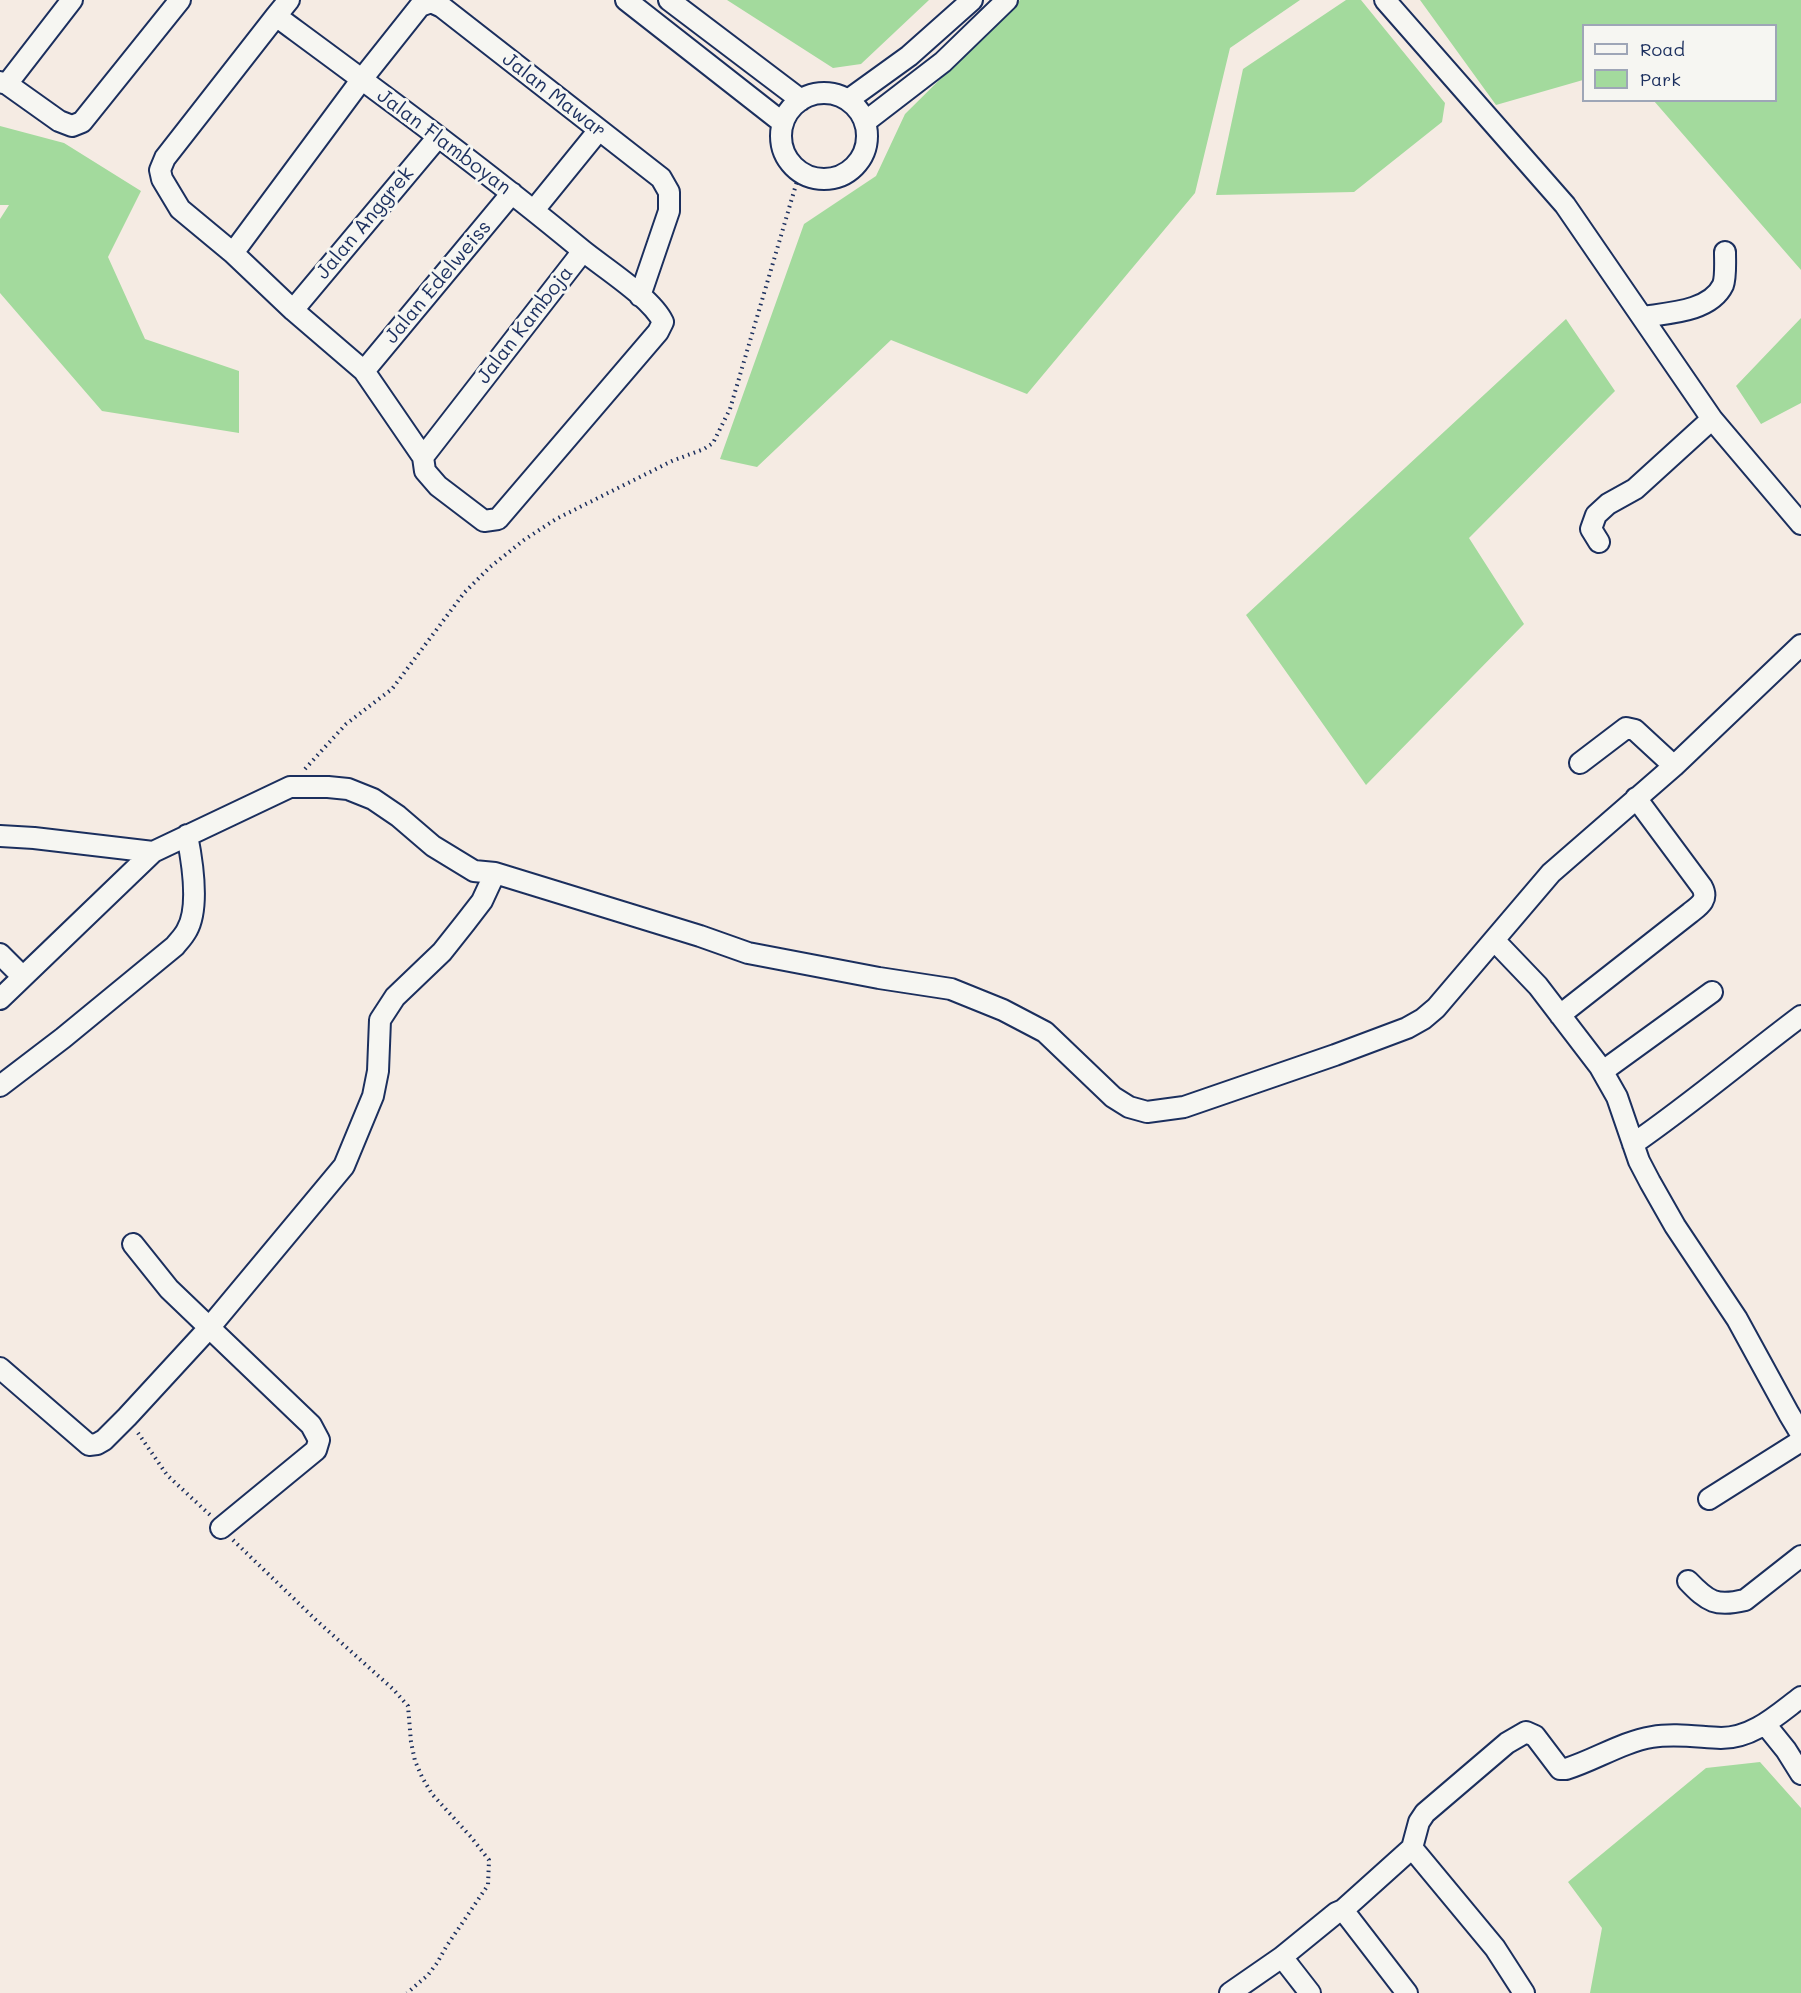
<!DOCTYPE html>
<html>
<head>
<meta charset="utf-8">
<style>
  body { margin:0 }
  #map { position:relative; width:1801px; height:1993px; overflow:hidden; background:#f5ebe3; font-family:Mali,sans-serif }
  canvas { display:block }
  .legend { position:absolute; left:1582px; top:24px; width:195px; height:78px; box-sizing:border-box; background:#f6f6f2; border:2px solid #9ea6b7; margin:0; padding:8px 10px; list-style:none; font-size:18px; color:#1b2f5e }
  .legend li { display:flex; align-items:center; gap:12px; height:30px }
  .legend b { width:30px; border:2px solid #9ea6b7 }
</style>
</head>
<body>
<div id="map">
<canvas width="1801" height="1993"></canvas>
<ul class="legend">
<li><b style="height:8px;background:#f6f6f2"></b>Road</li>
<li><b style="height:16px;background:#a3da9d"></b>Park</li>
</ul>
</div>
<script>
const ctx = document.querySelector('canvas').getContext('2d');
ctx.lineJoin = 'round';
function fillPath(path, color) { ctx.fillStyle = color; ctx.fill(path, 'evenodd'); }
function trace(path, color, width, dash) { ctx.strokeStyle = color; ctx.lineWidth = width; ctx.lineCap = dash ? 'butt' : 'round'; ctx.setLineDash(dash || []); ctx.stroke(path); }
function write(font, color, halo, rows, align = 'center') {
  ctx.font = font + ' Mali,sans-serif'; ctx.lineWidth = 6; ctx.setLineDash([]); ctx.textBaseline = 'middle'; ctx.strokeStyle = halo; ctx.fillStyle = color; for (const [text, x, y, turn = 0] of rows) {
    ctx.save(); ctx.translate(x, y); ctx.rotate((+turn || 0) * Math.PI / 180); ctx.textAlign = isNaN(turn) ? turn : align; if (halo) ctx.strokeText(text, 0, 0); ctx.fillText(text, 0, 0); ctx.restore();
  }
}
const green = new Path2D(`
  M727,0H929L861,64L833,68Z
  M1020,0H1300L1230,48L1195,193L1027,394L891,340L757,467L720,459L804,224L876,176L905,114Z
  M1346,0H1361L1445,103L1442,122L1354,192L1216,195L1243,69Z
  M1420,0H1801V270L1654,101L1776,100V26H1584L1583,80L1496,105Z
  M0,126L64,143L141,191L108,257L145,339L239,371V433L102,411L0,293V219L9,205H0Z
  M1801,318V403L1761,424L1736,386Z
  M1566,319L1615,391L1469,538L1524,624L1366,785L1246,615Z
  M1760,1762L1801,1808V1993H1590L1602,1928L1568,1882L1706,1768Z`);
const path = new Path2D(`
  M305,769L346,724L392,689L464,593L490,567L524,540L556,519L672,461L704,449L713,443L730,409L800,171
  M138,1433L167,1475L210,1515
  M233,1540L316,1620L394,1690L408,1706L411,1742L415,1761L422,1777L432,1794L471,1837L489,1860L488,1885L446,1947L437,1963L428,1975L407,1993`);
const minor = new Path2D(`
  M626,0L783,123
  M669,0L801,100
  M1385,0L1565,205L1712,419L1801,524
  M276,16C379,92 483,168 582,250C604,268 652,298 663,322L658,332L498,519L484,521L438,486L425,471L423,457L364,371L293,310L233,253L180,209L162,179L160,170L165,158L276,16L289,0
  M0,82L7,84L59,121L72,126L82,122L180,0
  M7,84L72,0
  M781 136a43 43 0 1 1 86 0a43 43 0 1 1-86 0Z
  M848,100L909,56L972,0
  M865,122L943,62L1007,0
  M534,210L599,130
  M233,253L362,79L420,6L431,2L442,7L661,178L669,192V211L640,296
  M293,310L438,137
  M1642,317C1667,313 1710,312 1723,285C1726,277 1725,262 1725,252
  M364,371L512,193
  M423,457L583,251
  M1599,542L1591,529L1596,515L1608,504L1635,489L1712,419
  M1580,763L1626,728L1635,730L1674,766
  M0,836L34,838L153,852L290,787H328L348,789L373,799L398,816L433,846L474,871L495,873L700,936L748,953L879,978L951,989L1003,1010L1045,1032L1113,1097L1129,1107L1147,1112L1184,1107L1335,1055L1407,1028L1423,1019L1436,1008L1551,873L1674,766L1801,645
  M1494,940L1538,986L1600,1067L1617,1097L1639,1161L1650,1182L1675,1226L1737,1319L1789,1414L1801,1434
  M0,954L23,977
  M0,999L153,852
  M1560,1015L1690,913C1699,906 1709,900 1702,887L1636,798
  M1603,1071L1712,992
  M0,1086L63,1038L175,946C179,941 184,936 187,930C200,907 192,860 187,835
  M1633,1144C1691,1104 1745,1058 1801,1016
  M133,1244L169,1289L311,1425L319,1440L316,1450L221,1528
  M0,1368L89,1445L97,1444L104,1440L127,1417L209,1328L344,1166L373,1096L378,1071L380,1020L395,997L442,952L465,923L482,901L495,873
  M1709,1499L1801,1441
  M1688,1581C1708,1602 1716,1607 1745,1600L1801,1556
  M1765,1724L1786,1750L1801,1774
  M1412,1848L1495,1948L1524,1993
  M1343,1910L1407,1993
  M1282,1957L1310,1993
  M1230,1993L1282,1957L1336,1913L1343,1910L1412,1848L1419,1822L1425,1813L1507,1743L1526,1732L1535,1736L1560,1769H1566C1595,1760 1622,1742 1652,1737C1674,1733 1698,1737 1721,1738C1753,1738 1777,1715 1801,1697`);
const streetNames = [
  ["Jalan Mawar",554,95,38],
  ["Jalan Flamboyan",444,142,37],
  ["Jalan Anggrek",365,223,-50],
  ["Jalan Edelweiss",438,282,-50],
  ["Jalan Kamboja",525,325,-52]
];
fillPath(green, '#a3da9d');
trace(minor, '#1b2f5e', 24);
trace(path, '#1b2f5e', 4, [1.5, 4.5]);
trace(minor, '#f6f6f2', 20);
write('20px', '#1b2f5e', '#f6f6f2', streetNames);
</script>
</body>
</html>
